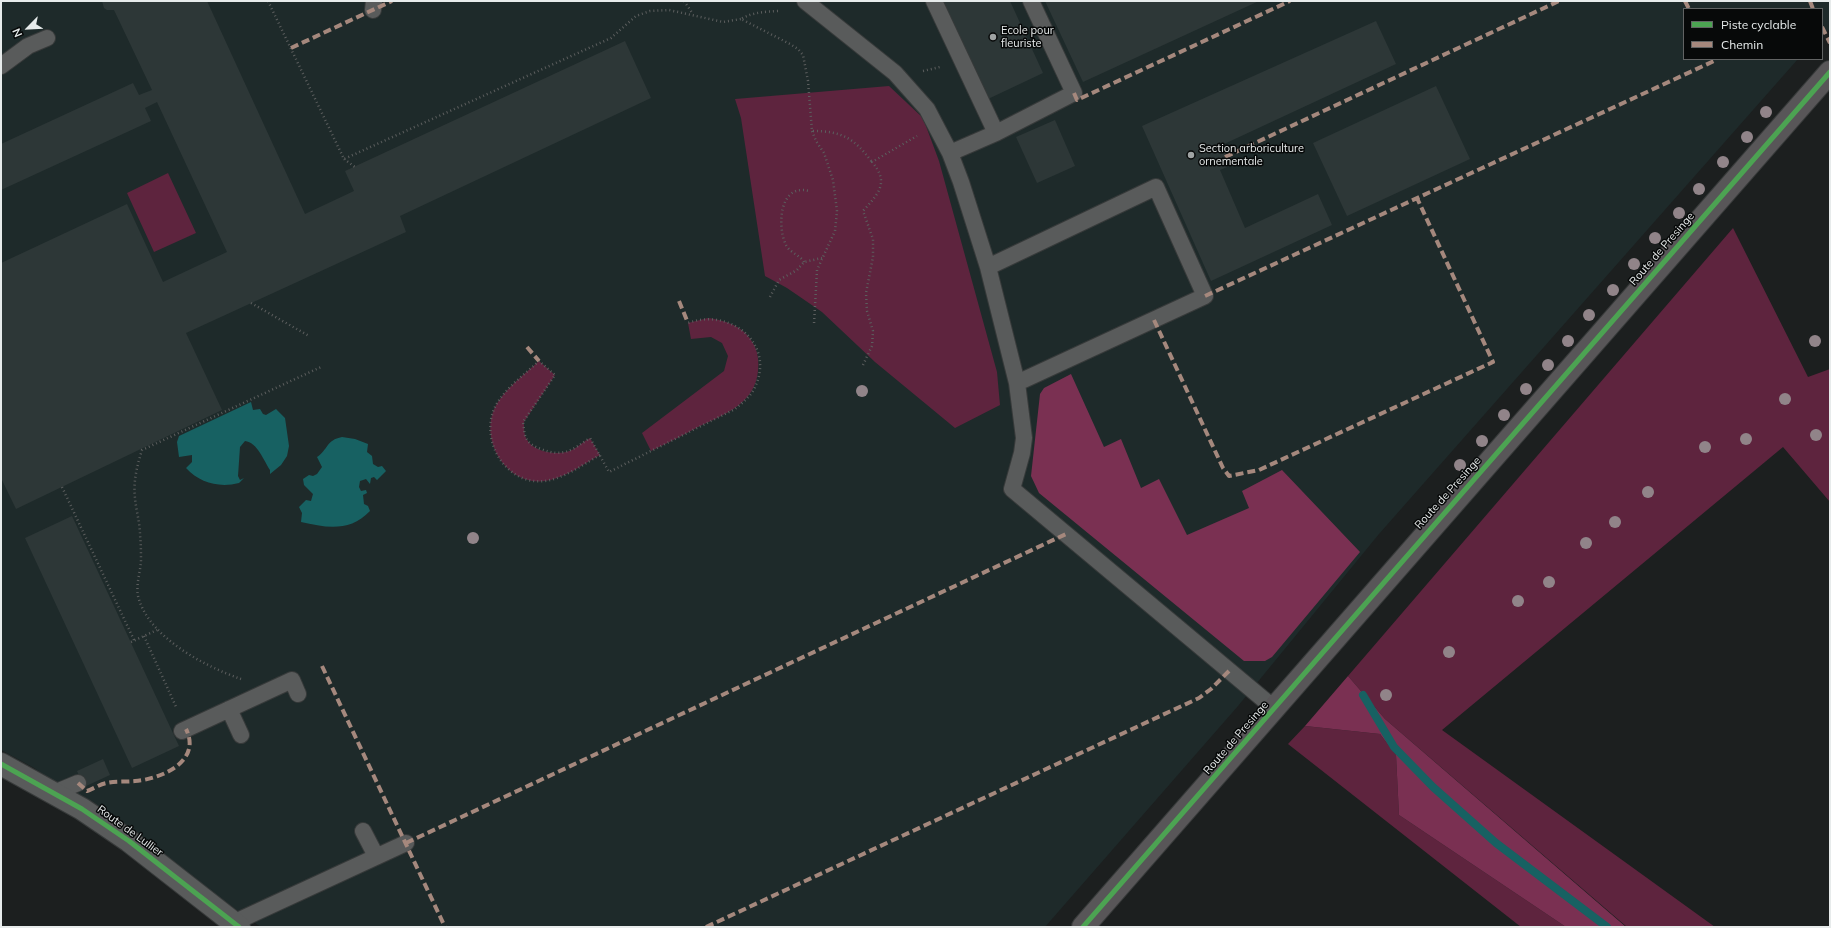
<!DOCTYPE html>
<html>
<head>
<meta charset="utf-8">
<style>
  body { margin:0 }
  #map { position:relative; width:1831px; height:928px; overflow:hidden; background:#1c1f1f; font-family:Mulish,sans-serif }
  canvas { display:block }
  .frame { position:absolute; inset:0; border:2px solid #e7ebeb; pointer-events:none }
  .legend { position:absolute; left:1683px; top:8px; width:140px; height:52px; box-sizing:border-box; background:#070909; border:1px solid #616363; margin:0; padding:5px 7px; list-style:none; font-size:12px; color:#e7ebeb }
  .legend li { display:flex; align-items:center; gap:8px; height:20px }
  .legend b { width:20px; border:1px solid #616363 }
  .north { position:absolute; left:8px; top:8px; width:40px; height:40px; -webkit-text-stroke:3px #070909; paint-order:stroke; rotate:246deg; font-size:11px; font-weight:700; line-height:16px; text-align:center; color:#e7ebeb }
  .north::after { content:''; display:block; margin:auto; width:14px; height:18px; background:#e7ebeb; clip-path:polygon(50% 0,100% 100%,50% 72%,0 100%) }
</style>
</head>
<body>
<div id="map">
<canvas width="1831" height="928"></canvas>
<div class="frame"></div>
<ul class="legend">
<li><b style="height:5px;background:#4ca352"></b>Piste cyclable</li>
<li><b style="height:5px;background:#a5887d"></b>Chemin</li>
</ul>
<div class="north">N</div>
</div>
<script>
const ctx = document.querySelector('canvas').getContext('2d');
ctx.lineJoin = 'round';
function fillPath(path, color) { ctx.fillStyle = color; ctx.fill(path, 'evenodd'); }
function trace(path, color, width, dash) { ctx.strokeStyle = color; ctx.lineWidth = width; ctx.lineCap = dash ? 'butt' : 'round'; ctx.setLineDash(dash || []); ctx.stroke(path); }
function write(font, color, halo, rows, align = 'center') {
  ctx.font = font + ' Mulish,sans-serif'; ctx.lineWidth = 3; ctx.setLineDash([]); ctx.textBaseline = 'middle'; ctx.strokeStyle = halo; ctx.fillStyle = color; for (const [text, x, y, turn = 0] of rows) {
    ctx.save(); ctx.translate(x, y); ctx.rotate((+turn || 0) * Math.PI / 180); ctx.textAlign = isNaN(turn) ? turn : align; if (halo) ctx.strokeText(text, 0, 0); ctx.fillText(text, 0, 0); ctx.restore();
  }
}
const built = new Path2D(`
  M1,1H1830V29L1822,35V9H1684V59H1798L1379,534L1238,706L1045,927H261L34,768L1,750Z`);
const green = new Path2D(`
  M889,86L923,118L939,161L997,372L1000,405L955,428L875,362L822,312L787,288L765,276L741,118L735,99Z
  M168,173L196,233L154,252L127,193Z
  M1733,228L1808,377L1830,369V502L1783,447L1442,730L1715,927H1627L1385,719L1348,676Z
  M708,318C728,321 746,327 755,347C758,354 759,362 758,371C755,403 726,414 700,426C684,435 667,443 651,451L642,433L724,371L728,356L722,343L711,337L691,339L688,323Z
  M539,361L555,375L524,422C524,427 524,434 526,438C533,453 559,456 572,450C578,447 584,441 590,438L600,455C582,465 565,478 545,481C506,486 479,440 495,407C504,389 524,375 539,361Z
  M1305,726L1380,734L1396,755L1399,815L1566,927H1521L1288,744Z`);
const forest = new Path2D(`
  M1071,374L1104,447L1121,439L1141,488L1159,479L1187,535L1249,508L1242,491L1282,470L1360,552L1272,657L1265,661H1244L1039,493L1031,476L1040,394L1044,388Z
  M1348,676L1385,719L1626,927H1566L1399,815L1396,755L1380,734L1305,726Z`);
const water = new Path2D(`
  M251,402L253,410L260,409L263,414L266,415L276,409L285,418L289,446L287,456L281,465L270,474V470C264,461 257,442 245,441L240,447L238,476L240,480L244,478L239,483C219,488 200,483 186,468L192,462V455L179,457L177,442L179,436Z
  M342,437L355,439L368,444L367,452L372,456L373,464L378,467L382,466L386,471L377,480L374,477L371,478L370,484L366,479L360,481L359,487L361,491L366,490L367,493L363,495L364,504L368,506L370,511C350,532 327,528 301,522L302,513L299,507L306,500L311,501L313,494L304,485L303,479L309,475L313,476L317,474L322,467L317,457C328,450 326,440 342,437Z`);
const stream = new Path2D(`
  M1363,695L1394,747L1433,787L1496,843L1607,927`);
const building = new Path2D(`
  M102,1H207L305,214L354,191L345,171L625,41L651,98L400,216L406,232L186,333L222,410L16,509L1,478V263L127,204L163,282L227,252L157,102L145,108L151,121L1,190V144L133,83L139,95L152,90L114,10H107L104,8Z
  M942,1H1010L1043,73L988,99Z
  M1045,1H1259L1083,82Z
  M1376,21L1396,64L1222,145L1232,165L1220,170L1245,228L1318,194L1332,225L1211,281L1142,126Z
  M1436,86L1470,159L1347,216L1313,143Z
  M1055,120L1075,166L1037,183L1016,137Z
  M72,516L179,746L132,768L25,538Z
  M103,759L110,775L84,787L77,771Z`);
const path = new Path2D(`
  M268,1L344,159L611,38L636,16L650,11L669,10L723,22L741,19
  M684,1L693,14
  M778,11C764,12 753,12 741,19L790,44L798,49L803,55L808,81L812,131C842,131 854,138 872,162
  M923,71L940,67
  M812,131L816,141L824,153L833,180L837,211L835,231L817,270L814,324
  M344,159L355,167
  M804,262C800,255 790,253 786,245C777,227 779,183 809,191
  M770,297L779,280L797,270L804,262L822,258
  M251,303L309,336
  M863,365L872,346L873,331L867,311L866,293L873,257V239L863,211C878,194 890,183 872,162L917,136
  M600,455C582,465 565,478 545,481C506,486 479,440 495,407C504,389 524,375 539,361L555,375L523,422C524,427 524,434 526,438C529,444 535,447 541,449C563,458 572,450 590,438L609,472L735,409C742,403 750,397 754,389C777,345 731,307 688,323
  M62,487L134,640
  M144,636L177,709
  M131,642L157,630
  M241,679C204,666 148,637 138,596C136,584 140,573 141,562C141,553 141,544 140,535C140,523 136,510 135,498C133,482 137,466 142,450L321,367`);
const lane = new Path2D(`
  M805,1L895,73L927,109L950,153L961,182L988,267L1017,383L1024,438L1022,453L1012,489L1275,709
  M934,1L996,133L950,153
  M373,10L374,1
  M1,66L28,46L47,38
  M996,133L1074,93L1031,1
  M988,267L1156,187L1205,296L1017,383
  M229,709L241,735
  M182,731L292,680L298,694
  M54,793L78,783
  M363,831L376,856
  M233,923L406,843`);
const street = new Path2D(`
  M1,764L82,809L129,841L239,927`);
const secondary = new Path2D(`
  M1083,927L1830,72`);
const quiet = new Path2D(`
  M1685,1L1689,9
  M1810,1L1813,9
  M1822,27L1830,43
  M291,48L392,1
  M1074,93L1077,100L1290,1
  M1225,157L1559,1
  M1205,296L1714,61L1713,59
  M679,301L688,323
  M1154,320L1223,468L1229,476L1259,470L1493,362L1417,198
  M527,347L539,361
  M322,666L445,927
  M78,783L87,791C93,789 100,784 107,783C116,781 126,782 135,781C162,779 202,761 186,729
  M406,843L1066,534
  M706,927L1199,698L1211,689L1229,671`);
const cycleway = new Path2D(`
  M1,764L82,809L129,841L239,927
  M1083,927L1830,72`);
const trees = [
  [1766,112],
  [1747,137],
  [1723,162],
  [1699,189],
  [1679,213],
  [1655,238],
  [1634,264],
  [1613,290],
  [1589,315],
  [1568,341],
  [1815,341],
  [1548,365],
  [1526,389],
  [862,391],
  [1785,399],
  [1504,415],
  [1816,435],
  [1746,439],
  [1482,441],
  [1705,447],
  [1460,465],
  [1648,492],
  [1615,522],
  [473,538],
  [1586,543],
  [1549,582],
  [1518,601],
  [1449,652],
  [1386,695]
];
const markers = [
  [993,37,4,"#a0a4a4"],
  [1191,155,4,"#a0a4a4"]
];
const poiNames = [
  ["Ecole pour",1001,31],
  ["fleuriste",1001,44],
  ["Section arboriculture",1199,149],
  ["ornementale",1199,162]
];
const streetNames = [
  ["Route de Presinge",1662,249,-49],
  ["Route de Presinge",1448,493,-48],
  ["Route de Presinge",1236,738,-49],
  ["Route de Lullier",130,831,36]
];
fillPath(built, '#1e2a2a');
fillPath(green, '#5e243e');
fillPath(forest, '#7a3052');
fillPath(water, '#176162');
trace(stream, '#176162', 8);
fillPath(building, '#2d3737');
trace(lane, '#373a3a', 18);
trace(street, '#373a3a', 24);
trace(secondary, '#373a3a', 24);
trace(path, '#5c5e5e', 2.5, [1, 3]);
trace(lane, '#595b5b', 16);
trace(street, '#595b5b', 22);
trace(secondary, '#585658', 22);
trace(quiet, '#a5887d', 4, [8, 4]);
trace(cycleway, '#4ca352', 5);
ctx.fillStyle = '#918489';
for (const [x, y] of trees) { ctx.beginPath(); ctx.arc(x, y, 6, 0, 2 * Math.PI); ctx.fill(); }
for (const [x, y, r, color] of markers) { const dot = new Path2D(); dot.arc(x, y, r, 0, 2 * Math.PI); ctx.fillStyle = color; ctx.fill(dot); trace(dot, '#070909', 1.5); }
write('11px', '#e7ebeb', '#070909', poiNames, 'left');
write('11px', '#e7ebeb', '#070909', streetNames);
</script>
</body>
</html>
